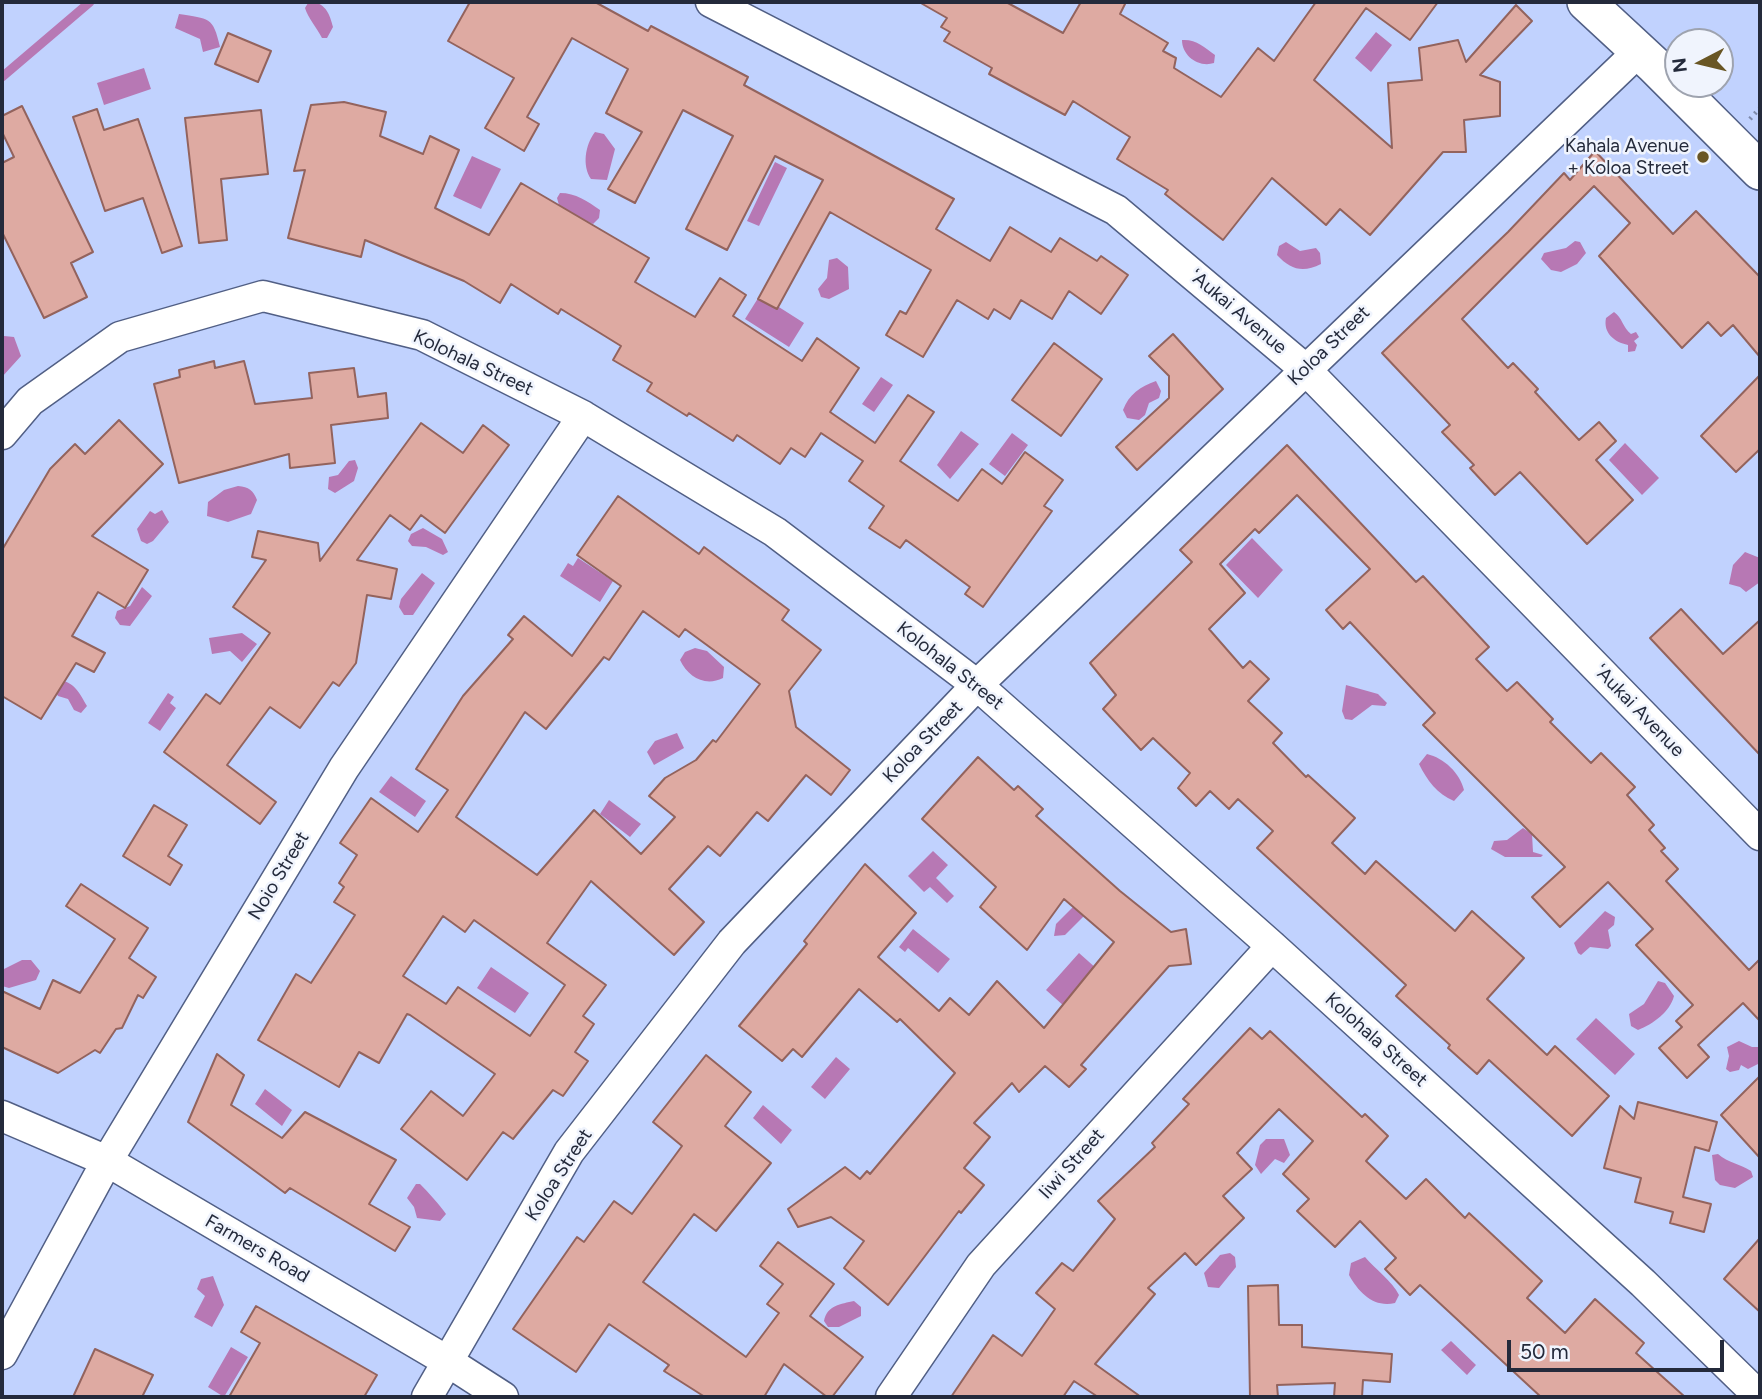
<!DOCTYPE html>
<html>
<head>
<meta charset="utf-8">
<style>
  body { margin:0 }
  #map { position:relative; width:1762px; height:1399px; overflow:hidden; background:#c1d2fe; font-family:Figtree,sans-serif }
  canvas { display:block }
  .frame { position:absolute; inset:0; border:4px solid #242a3b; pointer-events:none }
  .north { position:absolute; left:1664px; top:28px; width:70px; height:70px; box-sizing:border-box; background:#f0f4fd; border:2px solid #9ea3af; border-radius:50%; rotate:263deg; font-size:19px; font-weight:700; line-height:28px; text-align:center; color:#242a3b }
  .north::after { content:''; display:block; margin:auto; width:24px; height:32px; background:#695624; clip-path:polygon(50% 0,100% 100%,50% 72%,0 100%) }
  .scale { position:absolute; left:1507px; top:1340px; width:217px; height:32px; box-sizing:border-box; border:4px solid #242a3b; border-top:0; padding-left:9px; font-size:21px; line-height:24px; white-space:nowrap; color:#242a3b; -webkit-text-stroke:5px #f0f4fd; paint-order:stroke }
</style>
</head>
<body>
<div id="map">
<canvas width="1762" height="1399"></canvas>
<div class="frame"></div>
<div class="north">N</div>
<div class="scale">50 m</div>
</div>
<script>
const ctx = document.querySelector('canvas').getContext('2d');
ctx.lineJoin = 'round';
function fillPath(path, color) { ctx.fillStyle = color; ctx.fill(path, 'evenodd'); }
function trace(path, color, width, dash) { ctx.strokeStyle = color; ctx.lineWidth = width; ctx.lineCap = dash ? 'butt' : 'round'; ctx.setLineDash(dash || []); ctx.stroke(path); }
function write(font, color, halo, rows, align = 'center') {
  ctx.font = font + ' Figtree,sans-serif'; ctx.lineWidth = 5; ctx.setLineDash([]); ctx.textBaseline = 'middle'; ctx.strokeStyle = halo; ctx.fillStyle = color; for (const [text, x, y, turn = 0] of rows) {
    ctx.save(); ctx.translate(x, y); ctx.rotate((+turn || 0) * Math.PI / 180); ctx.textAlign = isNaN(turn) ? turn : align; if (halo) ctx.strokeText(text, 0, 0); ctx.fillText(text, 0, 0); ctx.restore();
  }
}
const water = new Path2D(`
  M313,2C326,4 330,15 333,27L327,38H322C317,28 308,18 305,8L308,3Z
  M179,14C209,19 213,16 220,47L203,52L200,39L175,28Z
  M1376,32L1392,45L1371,72L1355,58Z
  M1182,40C1196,39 1204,47 1215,55L1214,63C1199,68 1182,56 1182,40Z
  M144,68L151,89L104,105L97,83Z
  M595,132L604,134L615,149L607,180L591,179C582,166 585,145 595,132Z
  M472,156L501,169L481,209L453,196Z
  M775,162L787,168L759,226L747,221Z
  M560,193C576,193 587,201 600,210L599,218L593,224L560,209L557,198Z
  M1575,241L1580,242L1586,253L1577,264L1561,272L1551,270L1541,259L1544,253L1566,248Z
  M1286,242L1300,251L1316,248L1320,253L1321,264C1303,273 1291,270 1277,255L1279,246Z
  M837,258L848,267L849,289L829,299L821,297L818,289L827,278L829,260Z
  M760,295L804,323L789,347L745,319Z
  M1614,312C1622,317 1623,328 1631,334L1636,332L1639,337L1634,341L1637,345L1635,351L1628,352V345C1614,342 1603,333 1606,318Z
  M4,336L14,337L21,356L2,377Z
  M881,377L893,385L874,412L862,404Z
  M1156,381L1161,391L1159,398L1149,403L1145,415L1139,420L1127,418L1123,410C1129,394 1140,387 1156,381Z
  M961,431L979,444L950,479L937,465Z
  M1012,433L1028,445L1005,476L989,464Z
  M1625,443L1659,478L1642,495L1609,460Z
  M355,460L358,468L354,481L335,493L328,489L329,477L338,475L349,461Z
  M238,486C249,487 253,490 257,500L251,514L228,522L207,516L208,502L224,490Z
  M162,510L169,522L153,541L147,544L141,541L137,529L150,511L155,514Z
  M423,528L442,539L448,552L443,555L426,547L412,546L408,541L411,534Z
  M1252,538L1283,570L1258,598L1226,565Z
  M1745,552L1760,558V582L1746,592L1740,587L1729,584L1733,565Z
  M578,558L613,581L600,602L560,576L568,563L573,566Z
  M422,573L435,583L413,615H404L399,607L401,599Z
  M142,587L152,596L130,626L120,625L115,618L117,611L130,606Z
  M242,633L257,644L242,662L230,651L212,654L209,638Z
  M695,648L707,651L724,667L723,678C705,687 688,677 680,660L685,652Z
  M57,680C74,681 79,692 87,706L81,713L74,710L68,699L58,696L50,684Z
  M1346,685L1378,694L1387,703L1385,706L1372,705L1352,720L1345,719L1342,711Z
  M168,693L174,697L170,703L176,708L160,731L148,723Z
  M677,733L684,748L654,765L647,752L655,741Z
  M1427,754C1444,758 1460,773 1464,790L1454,801C1437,794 1427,780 1419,764Z
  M391,776L426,801L415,817L379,792Z
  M609,800L641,824L630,837L600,814Z
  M1523,828L1532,834L1533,852L1543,855L1541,857H1505L1491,849L1494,841L1507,840Z
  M933,851L948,865L936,878L954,896L947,903L930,887L924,892L908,876Z
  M1073,907L1087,909L1083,917L1065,935L1054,936L1056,924Z
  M1605,911L1615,917L1614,925L1608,930L1611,946L1608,949L1590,947L1581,955L1578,953L1574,943Z
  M913,929L950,959L938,973L908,948L905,952L899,947Z
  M1079,953L1097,969L1064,1006L1046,990Z
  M22,960H31L40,971L36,980L9,988L2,986V970Z
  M491,967L529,993L515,1013L477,988Z
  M1658,981L1665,983L1674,996C1670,1012 1653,1024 1638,1030L1631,1026L1629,1014L1644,1004Z
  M1596,1018L1635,1054L1615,1075L1576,1039Z
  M1739,1041L1752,1047H1760V1063L1748,1069L1741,1065L1739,1070L1730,1072L1726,1069L1729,1056L1727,1047Z
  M836,1057L850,1069L825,1099L811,1087Z
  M265,1089L292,1110L282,1126L255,1104Z
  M763,1105L792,1130L781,1144L753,1118Z
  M1266,1139H1284L1290,1155L1284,1163L1275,1159L1261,1174L1255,1165L1260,1145Z
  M1718,1154C1728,1163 1741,1164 1751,1171L1753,1177L1735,1188L1720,1185L1715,1180L1712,1155Z
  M416,1184H420C428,1192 440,1205 446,1214L440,1221L417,1218L414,1207L407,1198Z
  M1230,1253L1235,1257L1236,1267L1219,1288L1208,1287L1204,1273L1220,1255Z
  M1365,1257C1375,1269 1392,1281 1399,1295L1395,1303C1374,1308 1359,1293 1349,1275L1351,1263Z
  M213,1276L224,1305L212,1327L194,1317L205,1296L197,1289L201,1279Z
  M854,1301L861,1307V1316L839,1327H828L824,1321C827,1305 841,1304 854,1301Z
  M1451,1341L1476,1365L1467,1375L1441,1350Z
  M231,1347L248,1357L224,1397L208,1387Z`);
const stream = new Path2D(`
  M2,77L90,2`);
const building = new Path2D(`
  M470,2H595L648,31L651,26L748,77L744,85L954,199L936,229L990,261L1010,227L1051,252L1060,238L1097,261L1101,256L1128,275L1101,314L1069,291L1052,319L1021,300L1010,319L994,309L988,319L957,300L923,357L886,335L900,311L906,314L931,270L830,212L777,309L758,299L823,180L775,156L727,250L686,229L733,136L683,110L635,203L608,189L642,132L606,113L628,69L572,38L527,117L539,124L524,151L485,128L514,78L448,41Z
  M919,2H1006L1063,33L1081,2H1126L1120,14L1168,43L1163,51L1176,58L1174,68L1221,97L1258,48L1274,61L1316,2H1438L1410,40L1366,8L1314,80L1392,148L1388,83L1422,80L1419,48L1458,40L1466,62L1516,5L1532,21L1480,75L1500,82V116L1464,120L1466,152H1443L1370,235L1340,209L1326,225L1272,178L1223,240L1165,194L1168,190L1117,159L1130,137L1073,101L1065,115L989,74L992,68L944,41L950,32L941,27L947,18Z
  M228,33L271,51L258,82L215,64Z
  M344,102L386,112L380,136L423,154L430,136L459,150L435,208L489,235L521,183L649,258L635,282L695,317L720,278L746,295L733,316L802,361L817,338L859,368L830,412L875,443L908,395L934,412L900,461L958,501L982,469L1002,484L1025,452L1063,480L1044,506L1052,511L983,607L965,594L970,587L906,540L900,548L869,528L884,506L849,481L863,461L821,433L805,457L791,448L780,464L737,435L733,441L689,413L687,416L647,391L652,383L613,360L621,346L561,309L558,314L511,284L500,303L464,281L365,240L361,257L288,238L305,170L294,171L311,105Z
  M22,106L93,252L71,263L87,297L44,318L2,232V163L14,157L2,132V116Z
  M97,109L104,130L138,119L182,246L162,253L143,198L105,211L73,117Z
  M261,110L268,174L221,179L227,240L199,243L185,118Z
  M1595,151L1673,234L1696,211L1760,277V357L1733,325L1721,336L1708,322L1682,348L1599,256L1630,223L1594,186L1462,319L1508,368L1513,363L1538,389L1535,392L1579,440L1599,422L1616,441L1596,460L1633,500L1587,544L1520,472L1495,495L1470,468L1474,465L1442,432L1450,425L1382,353L1508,232L1564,173L1570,180Z
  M1173,334L1223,389L1137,470L1116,447L1169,398V376L1149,356Z
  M1054,343L1102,379L1061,436L1012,400Z
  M214,361L215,368L244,361L255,404L312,398L309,373L354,368L358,397L386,393L388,418L331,425L335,463L290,468L289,454L179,483L154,384L180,377L179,370Z
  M1760,375V449L1736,472L1701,436Z
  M119,420L163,464L92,536L148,570L125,608L98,592L72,636L105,653L94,672L76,663L41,719L2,696V550L50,469L75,444L85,454Z
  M421,423L463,453L483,425L509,445L445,533L421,515L410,530L390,515L357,560L397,569L391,599L367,595L356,663L339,686L333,682L300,728L270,707L227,765L276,802L260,824L164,752L206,694L220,704L270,633L233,607L266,560L252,557L258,531L318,543L320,561Z
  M1287,445L1416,582L1423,576L1489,647L1476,659L1507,691L1517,682L1553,719L1550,722L1591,763L1601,753L1635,787L1627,795L1654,825L1649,830L1665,848L1661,851L1678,869L1666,881L1749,970L1760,959V1021L1743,1003L1698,1045L1709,1057L1687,1078L1659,1048L1682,1027L1676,1021L1693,1005L1636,945L1653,929L1608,882L1560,927L1532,897L1565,867L1423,725L1435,713L1350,622L1343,629L1326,610L1370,569L1297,495L1259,533L1255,529L1220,564L1245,593L1209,629L1243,668L1250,661L1269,679L1248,701L1282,733L1273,743L1306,777L1308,775L1355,818L1332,843L1365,874L1376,861L1455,931L1472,911L1524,958L1487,999L1547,1055L1555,1046L1609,1096L1572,1136L1489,1060L1477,1074L1448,1048L1450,1045L1396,996L1406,985L1257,848L1273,831L1238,799L1229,809L1210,791L1196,806L1178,788L1190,773L1153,738L1141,750L1103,709L1116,695L1090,663L1192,562L1180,550Z
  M618,496L699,554L704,547L789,610L782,620L821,650L789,691L796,727L850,770L831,795L806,775L768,821L757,812L720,856L708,846L669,889L704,922L674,955L591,881L547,943L606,985L583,1016L594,1024L575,1052L588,1061L563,1096L553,1090L513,1139L503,1132L467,1180L401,1129L431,1091L463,1116L495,1074L410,1015L407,1014L379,1063L359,1052L339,1087L258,1040L296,974L311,983L355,915L334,902L344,887L339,883L357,855L340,843L371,798L418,832L448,790L416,769L463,696L513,639L508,635L524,616L572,656L621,586L577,555ZM643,611L679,637L685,629L760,684L716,742L713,740L696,760L665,778L649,796L675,817L641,854L594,810L537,875L456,817L525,712L546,729L604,657L609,660ZM443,916L465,932L474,920L565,985L530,1036L458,987L446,1004L403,976Z
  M1681,609L1723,654L1760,620V755L1650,638Z
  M978,757L1014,790L1018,786L1043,809L1036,816L1120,891L1171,932L1186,929L1191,964L1169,966L1081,1065L1086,1069L1069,1087L1045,1066L1019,1092L1012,1083L974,1123L990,1137L964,1168L984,1185L961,1213L959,1211L888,1305L844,1268L864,1241L831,1217L798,1227L788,1209L845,1167L860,1179L867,1171L870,1174L955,1073L900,1019L897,1022L859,989L802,1057L793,1049L782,1061L739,1026L807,944L804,941L865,864L916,913L878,957L939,1011L950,998L969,1015L997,981L1044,1028L1114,942L1064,899L1027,950L980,907L996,887L922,819Z
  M154,805L187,825L168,856L182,865L170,885L123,856Z
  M81,884L148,928L129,958L156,977L143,998L138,995L122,1028L116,1029L100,1053L95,1050L58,1073L2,1047V991L40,1009L53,980L80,993L115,939L66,906Z
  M1250,1028L1262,1039L1270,1031L1362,1117L1365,1114L1388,1136L1366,1161L1406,1199L1426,1179L1465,1218L1469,1213L1542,1281L1527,1298L1565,1333L1595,1299L1644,1343L1636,1353L1685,1397H1541L1420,1285L1410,1295L1385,1269L1396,1258L1360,1221L1335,1247L1297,1211L1309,1199L1283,1174L1313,1141L1279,1109L1237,1153L1252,1169L1223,1196L1244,1218L1196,1265L1185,1253L1148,1288L1155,1294L1095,1364L1141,1397H1098L1074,1381L1063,1397H951L993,1335L1022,1356L1055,1309L1036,1293L1062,1263L1073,1271L1115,1219L1098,1201L1155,1147L1152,1143L1189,1104L1183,1099Z
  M217,1054L244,1075L231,1105L282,1138L305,1112L396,1160L369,1204L410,1227L395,1251L290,1188L285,1193L188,1122Z
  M706,1055L751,1092L725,1126L771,1163L716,1231L694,1214L643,1282L746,1357L779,1313L767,1304L783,1284L760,1266L778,1242L834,1284L810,1316L863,1357L832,1397H827L784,1364L764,1397H705L664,1371L669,1365L609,1324L576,1372L513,1329L577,1237L584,1242L614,1201L632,1214L682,1146L653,1122Z
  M1760,1076V1158L1721,1115Z
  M1638,1102L1717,1122L1709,1151L1695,1147L1683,1197L1711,1204L1704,1232L1670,1223L1673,1212L1635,1202L1641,1178L1604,1168L1620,1106L1634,1119Z
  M1760,1238V1312L1724,1279Z
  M1278,1285L1279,1325H1302V1347L1392,1354L1390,1382L1363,1380L1362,1397H1334L1335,1383L1277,1385L1278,1397H1250L1248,1286Z
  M256,1306L377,1375L364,1397H229L260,1343L241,1332Z
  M95,1349L153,1375L142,1397H73Z`);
const path = new Path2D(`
  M1750,119L1760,108`);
const minor = new Path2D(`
  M711,2L1116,210L1305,369L1760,835
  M2,434L30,401L120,337L263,296L422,335L583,416L775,532L977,685L1272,946L1643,1283L1760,1397
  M2,1116L107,1161L447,1361L503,1397
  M2,1354L107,1161L344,768L583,416
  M427,1397L569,1152L732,942L977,685L1638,52
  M891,1397L981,1265L1272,946`);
const tertiary = new Path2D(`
  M1586,2L1654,65L1760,171`);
const markers = [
  [1703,157,7,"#695624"]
];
const poiNames = [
  ["Kahala Avenue",1689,146],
  ["+ Koloa Street",1689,168]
];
const streetNames = [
  ["ʻAukai Avenue",1238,312,40],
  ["Koloa Street",1329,346,-44],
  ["Kolohala Street",473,363,25],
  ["Kolohala Street",950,666,38],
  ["ʻAukai Avenue",1639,711,46],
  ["Koloa Street",923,742,-46],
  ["Noio Street",279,876,-59],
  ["Kolohala Street",1376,1040,42],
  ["Iiwi Street",1072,1164,-48],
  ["Koloa Street",559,1175,-57],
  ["Farmers Road",257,1249,30]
];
fillPath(water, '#b778b4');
trace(stream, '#b778b4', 9);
fillPath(building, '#deaaa2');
trace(building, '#93635d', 2);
trace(minor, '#515f85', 33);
trace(tertiary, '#515f85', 40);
trace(path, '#7e8aaa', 4.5, [2, 5]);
trace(minor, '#fff', 30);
trace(tertiary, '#fff', 37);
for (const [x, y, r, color] of markers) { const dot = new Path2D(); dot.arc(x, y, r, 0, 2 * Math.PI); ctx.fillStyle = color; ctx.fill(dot); trace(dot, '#f0f4fd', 2.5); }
write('19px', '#242a3b', '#f0f4fd', poiNames, 'right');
write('19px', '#242a3b', '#f0f4fd', streetNames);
</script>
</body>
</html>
